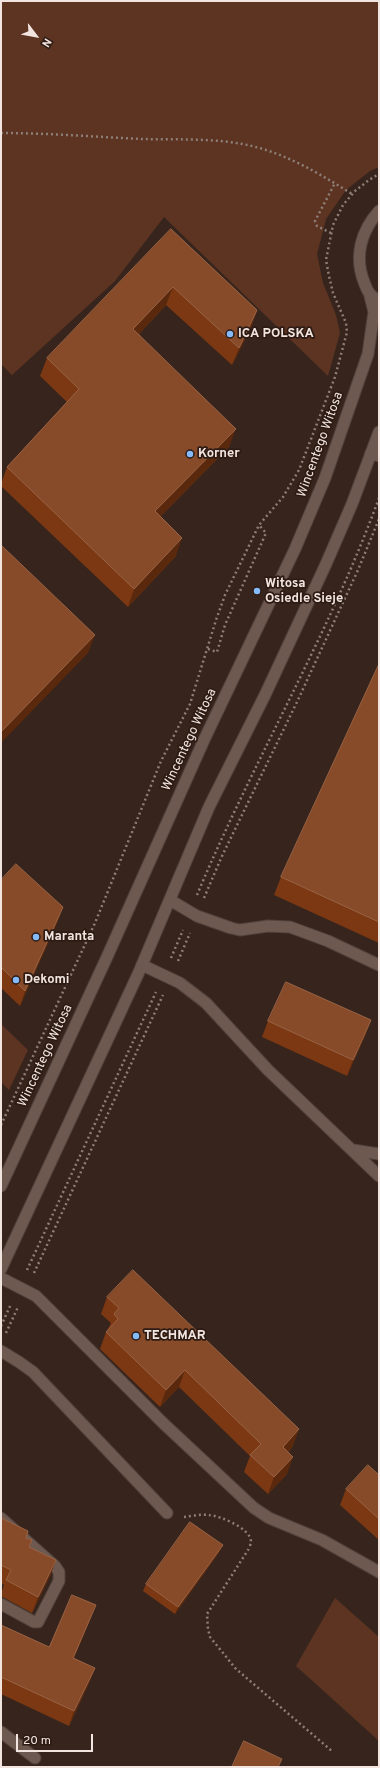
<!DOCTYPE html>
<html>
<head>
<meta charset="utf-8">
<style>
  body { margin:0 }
  #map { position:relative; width:380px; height:1768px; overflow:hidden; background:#37251d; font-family:Overpass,sans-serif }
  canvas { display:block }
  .frame { position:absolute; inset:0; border:2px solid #f2e5e0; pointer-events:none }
  .north { position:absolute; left:16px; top:16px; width:40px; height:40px; -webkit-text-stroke:3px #2d1b14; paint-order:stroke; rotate:122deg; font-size:11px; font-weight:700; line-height:16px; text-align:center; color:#f2e5e0 }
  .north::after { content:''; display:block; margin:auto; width:14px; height:18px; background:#f2e5e0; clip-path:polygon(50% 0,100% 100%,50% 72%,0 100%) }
  .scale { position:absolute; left:16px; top:1734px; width:77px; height:18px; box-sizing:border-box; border:2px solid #f2e5e0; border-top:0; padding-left:5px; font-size:12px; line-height:14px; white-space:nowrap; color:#f2e5e0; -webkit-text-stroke:3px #2d1b14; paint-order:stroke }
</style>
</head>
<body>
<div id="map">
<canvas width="380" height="1768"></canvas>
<div class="frame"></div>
<div class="north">N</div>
<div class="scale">20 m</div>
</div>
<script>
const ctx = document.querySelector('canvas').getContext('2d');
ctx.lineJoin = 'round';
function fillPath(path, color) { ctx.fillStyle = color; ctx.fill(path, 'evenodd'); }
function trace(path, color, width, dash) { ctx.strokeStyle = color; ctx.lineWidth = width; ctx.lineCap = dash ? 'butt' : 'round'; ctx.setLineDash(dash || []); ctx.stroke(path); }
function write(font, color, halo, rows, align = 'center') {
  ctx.font = font + ' Overpass,sans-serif'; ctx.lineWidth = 3.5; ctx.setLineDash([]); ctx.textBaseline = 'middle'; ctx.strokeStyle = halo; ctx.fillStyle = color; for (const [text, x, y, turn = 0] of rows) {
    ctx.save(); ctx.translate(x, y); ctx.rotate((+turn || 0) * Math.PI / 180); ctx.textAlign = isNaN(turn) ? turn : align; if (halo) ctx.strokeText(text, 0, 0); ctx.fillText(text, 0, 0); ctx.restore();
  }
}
const green = new Path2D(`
  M1,1H379V167L370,171L346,190L326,219L317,254L323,283L336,315L340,333L328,376L164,217L115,281L12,375L1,364Z
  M1,1024L28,1050L9,1090L1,1082Z
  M335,1598L379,1637V1741L296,1666Z`);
const path = new Path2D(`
  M1,133C48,133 96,137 143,139C184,140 227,137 266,150C297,160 325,177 352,194
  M331,233L317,226L315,221L335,183
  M208,649L217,652L225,625L266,533L259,525
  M197,895C253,761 329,635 379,498
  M204,898L222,856L297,702L358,570L379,519
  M171,958L183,930
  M178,961L190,933
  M1,1125L95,923L161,761L190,704L216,620L225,595L259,525L283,497L299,470L335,377L347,332L346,323L333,293L329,276L326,260L333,225L343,205L355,191L369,180L379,174
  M27,1270L156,992
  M34,1273L163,995
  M1,1326L11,1304
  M6,1333L18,1307
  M184,1517C192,1516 201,1514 209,1515C220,1516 251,1528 251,1542C251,1544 249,1548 248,1550L207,1614L208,1629L210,1637L236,1669L333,1752`);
const service = new Path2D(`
  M371,453L379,456
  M170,900L197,916L231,928L240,930L268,926L290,927L328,941L379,965
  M142,965L180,983L206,1003L268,1070L379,1176
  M353,1150L379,1154
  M1,1278L36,1296L163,1423L254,1508L269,1518L322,1540L379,1572
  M1,1351L19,1362L33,1372L167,1513
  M1,1518L55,1566L59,1572V1581L38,1622H34L1,1604
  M1,1732L35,1758`);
const secondary = new Path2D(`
  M376,299C369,295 367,290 364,282C354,256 361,231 379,211
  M1,1186L107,957L204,740L295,549L325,478L368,354L374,312L370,296
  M1,1269L139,972L209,807L265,695L326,564L352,504L379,432`);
const wall = new Path2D(`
  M171,229L257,310L251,328L232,365L166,305L139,334L229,447L160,517L176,556L128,607L1,486V484L7,467L67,402L40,376L47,358Z
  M379,664V943L274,895L281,877Z
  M1,880L63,907L57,923L20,1006L1,988Z
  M371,1020L365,1036L347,1076L262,1037L268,1021Z
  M107,1297L293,1446L288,1452L287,1474L268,1494L244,1472L250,1456L179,1387L160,1407L100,1349L106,1332L108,1329L111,1323L101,1314Z
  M379,1475V1540L340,1505L346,1489Z
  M1,1518L26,1538L32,1540L29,1548L56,1560L50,1576L32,1613L1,1596V1594L4,1585L1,1583Z
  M220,1551L175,1614L143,1591L146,1584Z
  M90,1620L74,1658L95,1668L89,1683L69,1726L1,1694V1625L49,1647Z`);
const shadedWall = new Path2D(`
  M173,287L166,305L127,347L133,329Z
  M257,310L251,328L232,365L239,348Z
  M236,429L229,447L148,529L155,511Z
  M182,538L176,556L128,607L134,589Z
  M95,635L88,653L1,743V732Z
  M63,907L57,923L20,1006L25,991Z
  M371,1020L365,1036L347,1076L353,1060Z
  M185,1370L179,1387L160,1407L166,1390Z
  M299,1429L293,1446L276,1464L283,1447Z
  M293,1457L287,1474L268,1494L274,1477Z
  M223,1545L220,1551L175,1614L178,1607Z
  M56,1560L50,1576L32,1613L38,1597Z
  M96,1605L90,1620L67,1673L73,1658Z
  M95,1668L89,1683L69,1726L74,1711Z`);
const building = new Path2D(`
  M171,229L257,310L239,348L173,287L133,329L236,429L155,511L182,538L134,589L7,467L79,389L47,358Z
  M1,545L95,635L1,732Z
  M379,664V922L281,877Z
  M16,864L63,907L25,991L1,967V880Z
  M286,982L371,1020L353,1060L268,1021Z
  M133,1270L299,1429L283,1447L293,1457L274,1477L250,1455L261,1444L185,1370L166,1390L106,1332L118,1319L114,1314L119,1308L107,1297Z
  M368,1465L379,1475V1519L346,1489Z
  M1,1518L28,1531L26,1538L32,1540L29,1547L56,1560L38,1597L6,1580L11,1570L1,1565Z
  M190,1522L223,1545L178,1607L146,1584Z
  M72,1595L96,1605L73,1658L95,1668L74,1711L1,1677V1625L49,1647Z
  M244,1741L282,1759L278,1767H232Z`);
const markers = [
  [230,334,4,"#86bbfb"],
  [190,454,4,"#86bbfb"],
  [257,591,4,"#86bbfb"],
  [36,937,4,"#86bbfb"],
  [16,980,4,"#86bbfb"],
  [136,1336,4,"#86bbfb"]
];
const poiNames = [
  ["ICA POLSKA",238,334],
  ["Korner",198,454],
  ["Witosa",265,584],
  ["Osiedle Sieje",265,599],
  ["Maranta",44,937],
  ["Dekomi",24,980],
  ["TECHMAR",144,1336]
];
const streetNames = [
  ["Wincentego Witosa",321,445,-70],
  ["Wincentego Witosa",190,740,-65],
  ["Wincentego Witosa",46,1056,-65]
];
fillPath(green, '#5d3422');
trace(service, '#51423b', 13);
trace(secondary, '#51423b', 13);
trace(path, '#8d7e77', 2.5, [2, 3]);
trace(service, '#6e5950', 11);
trace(secondary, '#6e5950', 11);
fillPath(wall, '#7b3812');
fillPath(shadedWall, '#5a290d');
fillPath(building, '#884b29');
trace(building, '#986345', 1);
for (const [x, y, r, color] of markers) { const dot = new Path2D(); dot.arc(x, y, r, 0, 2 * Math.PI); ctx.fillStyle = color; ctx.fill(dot); trace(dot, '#2d1b14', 1.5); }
write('bold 13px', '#f2e5e0', '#2d1b14', poiNames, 'left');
write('13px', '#f2e5e0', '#2d1b14', streetNames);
</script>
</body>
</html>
